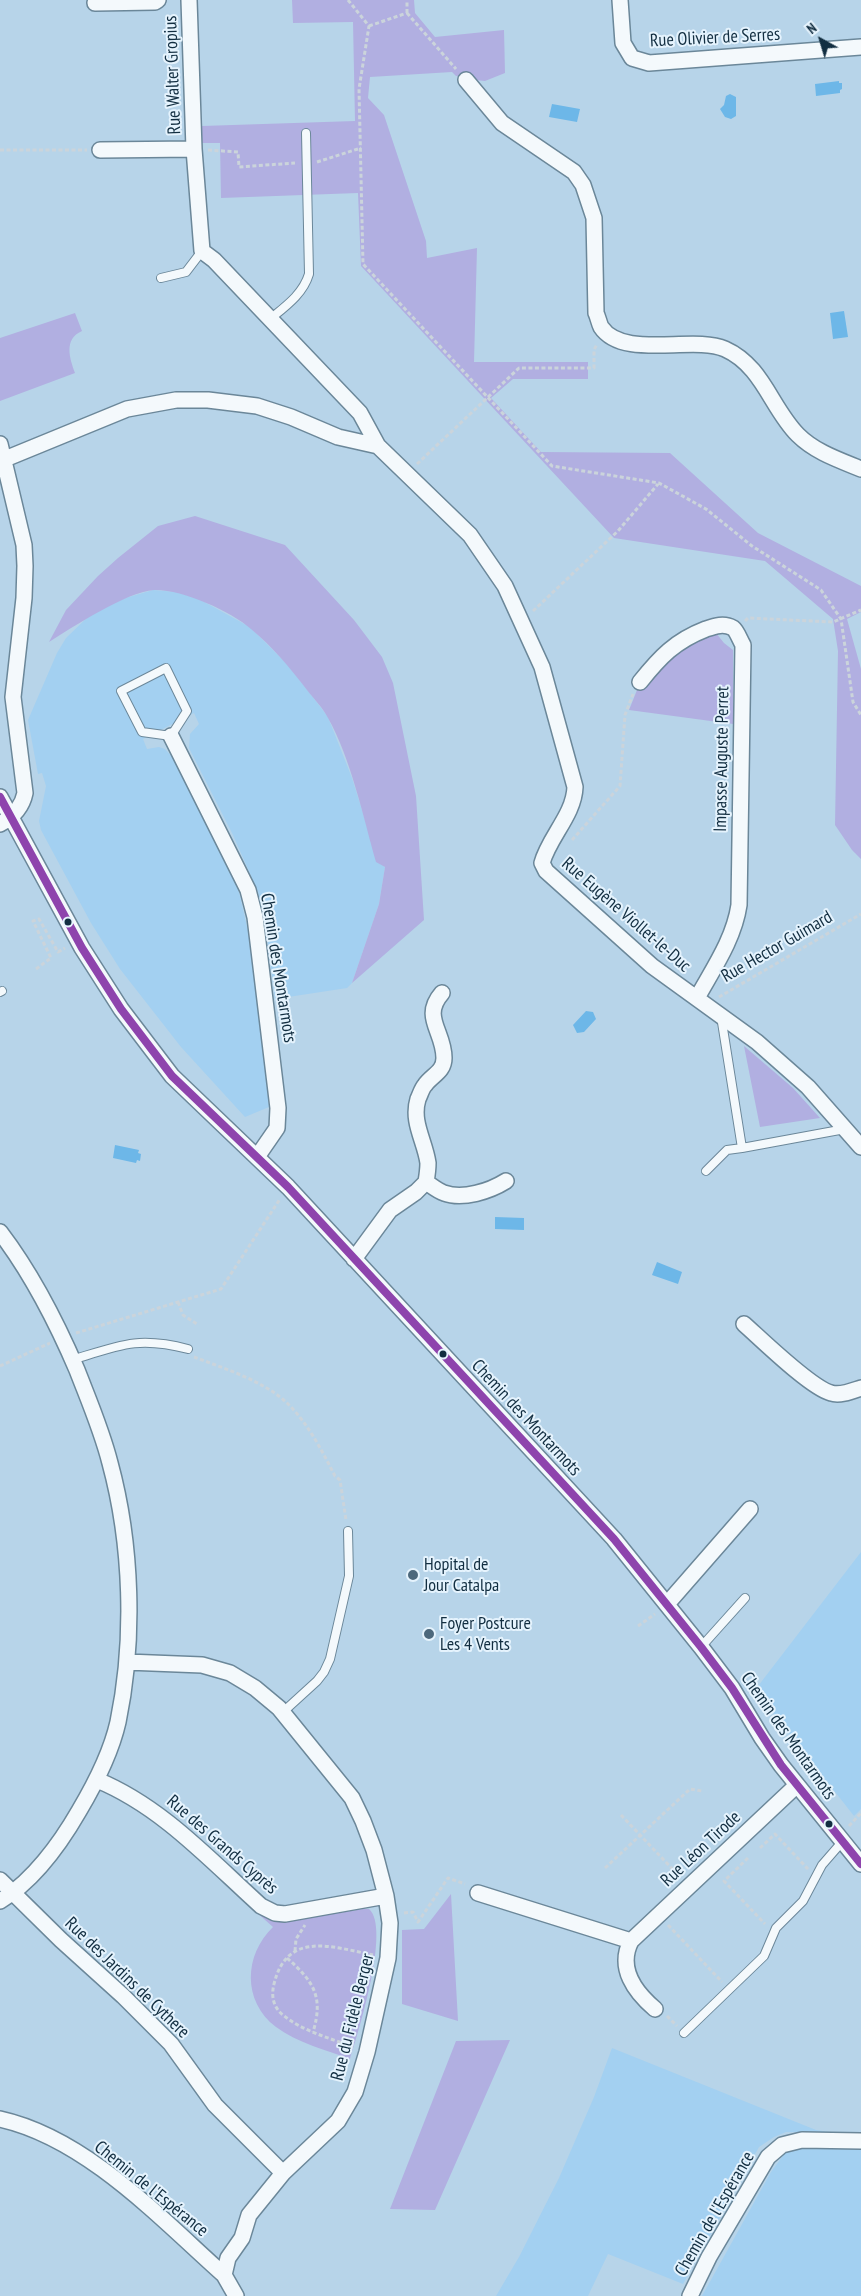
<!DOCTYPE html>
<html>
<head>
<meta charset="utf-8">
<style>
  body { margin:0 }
  #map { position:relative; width:861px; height:2296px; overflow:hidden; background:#b7d4e9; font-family:"PT Sans Narrow",sans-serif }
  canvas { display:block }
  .north { position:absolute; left:796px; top:15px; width:50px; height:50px; -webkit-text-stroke:4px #e5f3fd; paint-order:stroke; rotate:321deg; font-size:14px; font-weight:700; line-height:20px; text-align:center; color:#122e41 }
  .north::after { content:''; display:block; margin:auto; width:18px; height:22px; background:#122e41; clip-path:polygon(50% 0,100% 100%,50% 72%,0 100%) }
</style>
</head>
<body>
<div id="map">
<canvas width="861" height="2296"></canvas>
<div class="north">N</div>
</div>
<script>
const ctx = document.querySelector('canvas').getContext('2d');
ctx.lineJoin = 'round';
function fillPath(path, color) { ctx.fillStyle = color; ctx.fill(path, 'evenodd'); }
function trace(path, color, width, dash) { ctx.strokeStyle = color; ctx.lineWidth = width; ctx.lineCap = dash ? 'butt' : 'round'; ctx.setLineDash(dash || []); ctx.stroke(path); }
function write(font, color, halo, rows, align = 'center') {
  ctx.font = font + ' "PT Sans Narrow",sans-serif'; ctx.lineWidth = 4; ctx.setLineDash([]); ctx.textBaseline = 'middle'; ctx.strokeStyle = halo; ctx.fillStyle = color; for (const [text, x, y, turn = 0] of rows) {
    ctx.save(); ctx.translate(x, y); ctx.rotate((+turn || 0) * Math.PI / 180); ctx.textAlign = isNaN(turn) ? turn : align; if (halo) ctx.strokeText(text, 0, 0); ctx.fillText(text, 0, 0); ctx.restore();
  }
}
const built = new Path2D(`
  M153,590L176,592L197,598L250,627L290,667L328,717L352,778L378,861L385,867L379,904L352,983L347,988L275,999L265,920L258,892L233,835L189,748L190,734L199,724L194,713L143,739L147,749L159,747L165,749L175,760L224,856L239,892L251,944L269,1107L245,1117L181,1047L120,969L91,923L41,830L39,821L46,786L42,773L38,774L28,720L57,653L66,638L94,611L108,603Z
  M861,1552V1809L854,1816L755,1690Z
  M612,2048L816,2130L836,2133L786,2132L774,2137L759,2147L683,2284L608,2254L588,2296H496L519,2257L559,2178L594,2097Z
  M807,2147L861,2149V2296H702L771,2172L785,2153L791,2149Z`);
const green = new Path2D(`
  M292,0H414L415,13L435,37L504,30L505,73L485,81L475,80L468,75L456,76L452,72L370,77L368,98L384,115L426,241L427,258L477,248L474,362H588V379H513L491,398L541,452L670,453L758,533L861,586V612L847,619L861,669V859L852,850L835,825L838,651L833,619L765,561L614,538L361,266L358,193L221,198L220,143H202V126L355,121L353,22L293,23Z
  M75,313L82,331C63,339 70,359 75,373L0,401V338Z
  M195,516L285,545L354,620L382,657L393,683L416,796L424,920L352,983L379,904L385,867L376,862C363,816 351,759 328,718C323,708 314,699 307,690C290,668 273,647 251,629C231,611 181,589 154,590C126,592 73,627 49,642L66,610L98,576L118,558L158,526Z
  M716,633L724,643L733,650V724L629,710L639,685L646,688C664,661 686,644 716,633Z
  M744,1046L793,1088L820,1118L760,1127Z
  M451,1894L458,2021L402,2004V1930L424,1929Z
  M363,1909H369C391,1928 358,2033 350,2059C327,2050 297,2043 276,2027C242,2001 244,1955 273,1927L255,1911L272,1920L288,1921Z
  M510,2040L435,2210L390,2209L456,2041Z`);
const water = new Path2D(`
  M839,81V83H842V89L840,90V93L816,96L815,84Z
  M730,94L736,97V116L731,119L725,117L720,109L724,105L726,96Z
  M552,104L580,109L577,122L549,117Z
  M844,311L848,337L833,339L830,313Z
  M586,1011L593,1012L596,1019L584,1032L577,1033L573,1025Z
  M115,1145L139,1150L138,1153L141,1154L140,1161L137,1160L136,1163L113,1158Z
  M495,1217L524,1218V1230L495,1229Z
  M657,1262L682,1272L678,1284L652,1275Z`);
const path = new Path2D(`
  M348,0L369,26L359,89L363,264L552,466L659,483L706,509L752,546L821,590L841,619L853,702L861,715
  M407,13L456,69
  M407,13V0
  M369,26L407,13
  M0,150H87
  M208,150L238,152L239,167L295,163
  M317,162L361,148
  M417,464L519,368H594V350L597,344
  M533,611L618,531L658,484
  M745,621L748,618L833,622L861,610
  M572,840L620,786L625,715L633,694
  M36,969L51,958L33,921L39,919L58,952L65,948
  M719,997L861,914
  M178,1302L183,1315L197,1324
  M76,1333L221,1289L280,1199
  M194,1357C223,1368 264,1381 287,1403C308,1423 322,1451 335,1476L340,1480L346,1520
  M0,1366L50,1343
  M638,1626L655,1614
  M621,1815L680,1877
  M849,1826L861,1813
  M760,1848L775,1834L808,1869
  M748,1858L724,1881L765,1924
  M605,1868L690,1789L702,1791
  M404,1913L413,1912L418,1922L448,1878L465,1884
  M668,1925L722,1982
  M295,1951L296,1939L305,1925
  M287,1958C313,1981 324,1996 313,2032
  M667,2016L677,2026
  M353,2047C330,2038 302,2031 283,2015C273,2007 271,1996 274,1984C287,1930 333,1947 373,1955`);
const service = new Path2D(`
  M161,278L186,272L202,251
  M270,319C286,306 303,294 309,274L306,133
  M166,668L187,711L171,736L142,732L121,691Z
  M0,992L2,991
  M721,1016L742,1148L845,1129
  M706,1171L727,1150L742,1148
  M72,1360C120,1345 138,1336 188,1349
  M701,1647L745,1598
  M283,1712L317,1681L324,1672L330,1659L349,1576L348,1531
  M684,2033L764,1956L776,1928L803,1901L822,1865L842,1842`);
const minor = new Path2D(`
  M189,0L194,149L202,251L214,260L360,413L378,446
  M620,0L623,43L632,58L649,63L861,47
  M95,3L155,2L158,0
  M466,80L502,123L574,172L583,185L594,218L596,313C598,317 599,323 601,327C623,360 693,335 725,349C763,366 771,408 798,435C815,452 839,460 861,469
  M100,150L194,149
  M0,444L24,545L25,566L24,598L13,697L25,793C22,808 13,817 0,824
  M5,459L127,409L176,400H208L257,406L291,417L338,437L378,446L470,535L505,586L542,667L575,787C574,815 549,837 542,863L546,871L652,966L757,1042L808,1087L861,1147
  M640,682C660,657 675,641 706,629C715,626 724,623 733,628C737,631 740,640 743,645L739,905C734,939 713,969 697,998
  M171,736L248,890L255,917L278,1108L277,1128L257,1157
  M0,797L82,948L121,1009L172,1076L288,1187L614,1539L701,1647L732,1688L762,1738L781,1765L861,1864
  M426,1182C427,1176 428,1169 428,1163C425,1141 411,1122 418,1099C420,1095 422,1088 425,1085C432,1075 444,1072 444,1058C444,1031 421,1017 442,993
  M0,1232C32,1274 56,1321 77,1370C89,1401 102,1431 110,1463C132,1544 135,1640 118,1722C111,1753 95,1784 79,1811C60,1844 32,1882 0,1901
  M354,1259L390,1210L416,1192L426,1182C432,1186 438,1191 444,1193C463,1200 490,1191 506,1181
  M744,1324C762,1340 811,1388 831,1393C840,1396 852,1391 861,1388
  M667,1604L750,1509
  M127,1662L202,1665L230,1673L255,1688L279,1708L352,1798L363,1821L374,1850L386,1896L390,1923L388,1958L367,2052L355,2092L338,2121L283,2173L249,2215L242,2238L228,2258L224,2275
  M97,1780C161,1806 210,1860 261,1906L275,1913L285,1914L386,1896
  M0,1880L61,1940L123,1996L171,2044L215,2105L283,2173
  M478,1893L631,1941
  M655,2009C635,1992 617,1968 631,1941L797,1785
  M0,2119C86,2138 160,2218 224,2275L236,2296
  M690,2296L709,2257L768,2157L782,2145L802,2140L861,2141`);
const bus1 = new Path2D(`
  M0,797L82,948L121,1009L172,1076L288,1187L614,1539L701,1647L732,1688L781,1765L861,1864`);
const markers = [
  [68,922,4.5,"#122e41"],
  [443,1354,4.5,"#122e41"],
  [413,1575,6,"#4c687c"],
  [429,1634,6,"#4c687c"],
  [829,1824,4.5,"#122e41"]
];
const streetNames = [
  ["Rue Olivier de Serres",715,38,-3],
  ["Rue Walter Gropius",173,75,-92],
  ["Impasse Auguste Perret",722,759,-89],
  ["Rue Eugène Viollet-le-Duc",626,915,41],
  ["Rue Hector Guimard",777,947,-30],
  ["Chemin des Montarmots",278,968,81],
  ["Chemin des Montarmots",526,1418,47],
  ["Chemin des Montarmots",788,1736,55],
  ["Rue des Grands Cyprès",222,1845,41],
  ["Rue Léon Tirode",701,1849,-43],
  ["Rue des Jardins de Cythere",127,1978,44],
  ["Rue du Fidèle Berger",353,2017,-76],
  ["Chemin de l'Espérance",151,2189,39],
  ["Chemin de l'Espérance",715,2214,-60]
];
const poiNames = [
  ["Hopital de",424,1565],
  ["Jour Catalpa",424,1586],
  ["Foyer Postcure",440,1624],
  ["Les 4 Vents",440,1645]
];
fillPath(built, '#a3d0f1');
fillPath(green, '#b1afe1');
fillPath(water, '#6db7e8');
trace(service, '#6b8799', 10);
trace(minor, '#6b8799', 18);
trace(path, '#cbd4db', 3, [4, 2.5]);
trace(service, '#f4f9fc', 8);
trace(minor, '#f4f9fc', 15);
trace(bus1, '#8e44ad', 8);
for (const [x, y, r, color] of markers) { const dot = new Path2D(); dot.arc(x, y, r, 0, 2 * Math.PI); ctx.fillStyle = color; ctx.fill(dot); trace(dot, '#e5f3fd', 2); }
write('18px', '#122e41', '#e5f3fd', streetNames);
write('18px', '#122e41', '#e5f3fd', poiNames, 'left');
</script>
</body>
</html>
